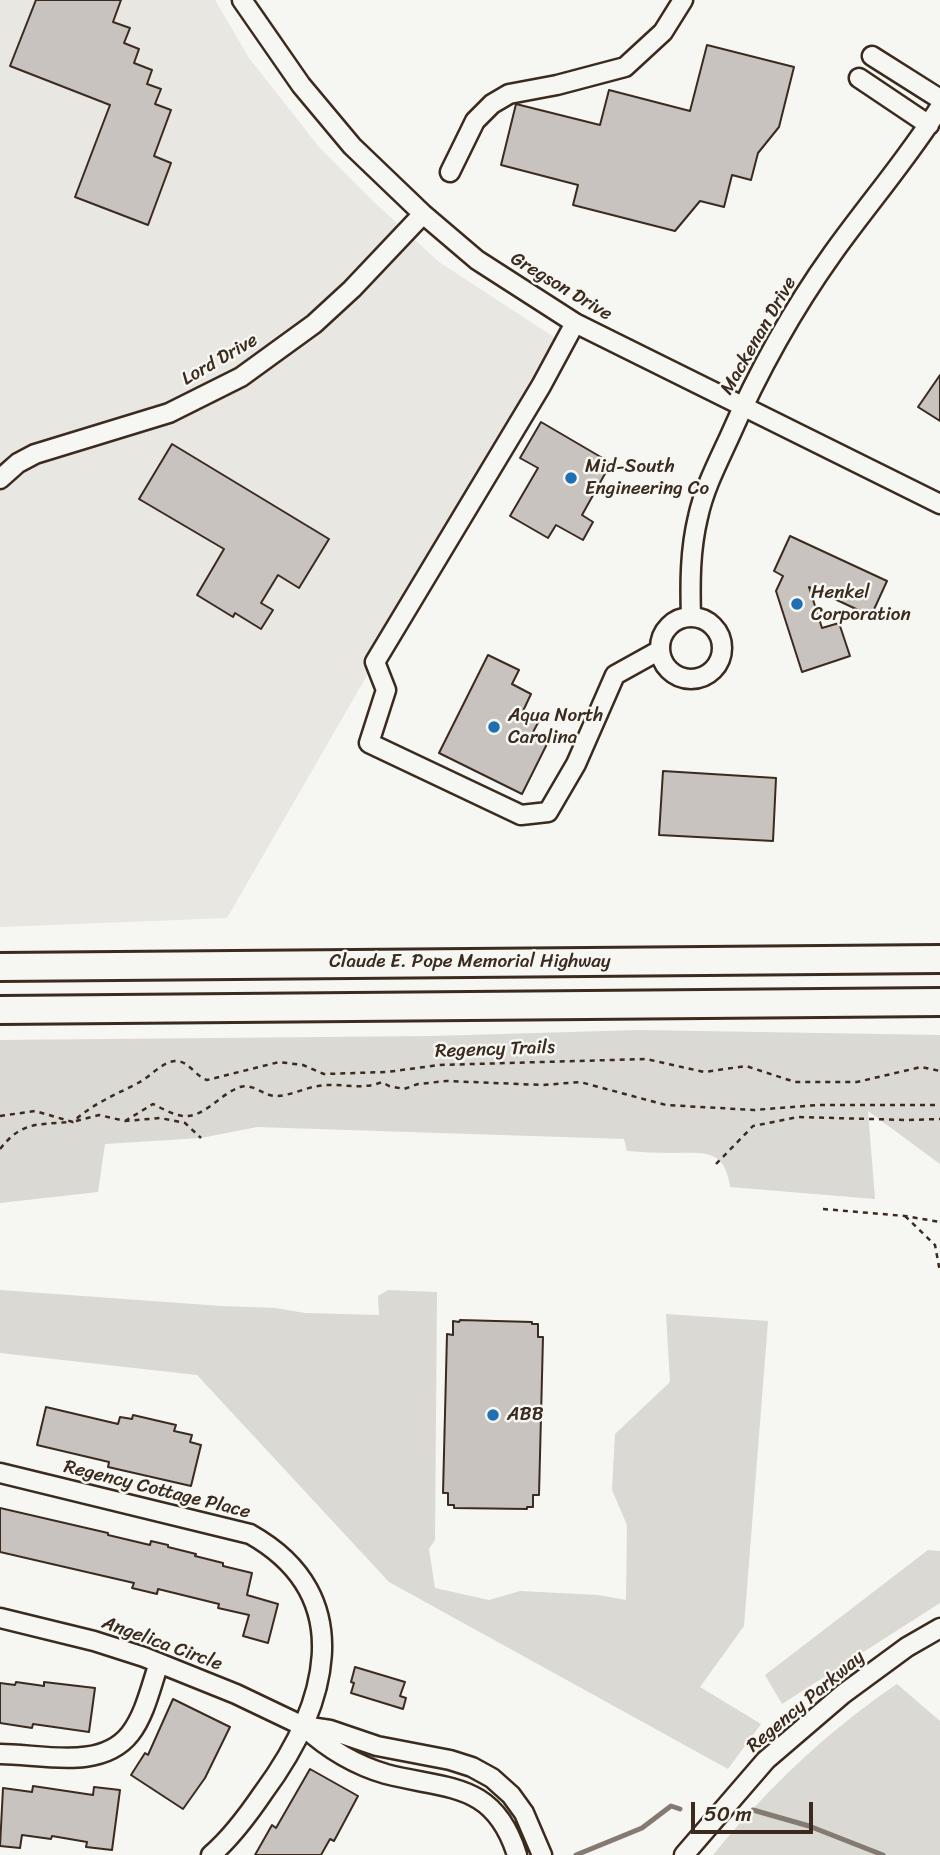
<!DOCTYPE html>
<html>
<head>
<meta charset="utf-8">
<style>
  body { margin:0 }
  #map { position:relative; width:940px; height:1855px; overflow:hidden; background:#f6f6f2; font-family:Sriracha,sans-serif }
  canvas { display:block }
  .scale { position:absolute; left:691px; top:1802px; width:122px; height:32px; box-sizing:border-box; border:4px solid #3b2a1e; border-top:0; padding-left:9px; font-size:21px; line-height:24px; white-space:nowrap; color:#3b2a1e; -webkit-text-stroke:5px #f6f6f2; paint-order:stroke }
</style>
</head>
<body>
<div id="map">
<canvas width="940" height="1855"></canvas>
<div class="scale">50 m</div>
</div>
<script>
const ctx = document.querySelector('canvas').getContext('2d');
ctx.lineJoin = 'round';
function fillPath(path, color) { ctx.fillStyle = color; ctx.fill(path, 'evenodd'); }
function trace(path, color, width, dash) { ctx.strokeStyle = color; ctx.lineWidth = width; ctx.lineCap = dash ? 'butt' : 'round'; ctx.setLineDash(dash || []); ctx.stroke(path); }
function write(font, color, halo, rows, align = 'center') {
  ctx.font = font + ' Sriracha,sans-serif'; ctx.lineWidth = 5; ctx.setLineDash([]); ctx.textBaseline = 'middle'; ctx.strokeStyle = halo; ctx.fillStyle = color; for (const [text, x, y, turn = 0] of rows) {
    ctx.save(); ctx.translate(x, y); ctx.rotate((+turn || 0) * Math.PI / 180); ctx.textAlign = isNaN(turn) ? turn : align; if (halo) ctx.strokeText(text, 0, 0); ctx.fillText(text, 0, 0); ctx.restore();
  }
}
const built = new Path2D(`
  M0,0H215L249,58L319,147L374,202L439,262L560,341L227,918L0,927Z`);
const green = new Path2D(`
  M639,1030L940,1035V1164L868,1111L875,1199L730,1187C725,1148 704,1153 672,1153C657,1153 642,1152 627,1151L624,1139L257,1127L201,1138L105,1144L98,1192L0,1203V1040L433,1036Z
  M0,1290L221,1306L275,1308L305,1313L379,1315L378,1296L388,1290L437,1292L435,1540L429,1549L435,1588L489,1600L520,1591L598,1595L626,1600L627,1525L612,1490L615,1434L670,1382L666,1314L768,1321L744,1626L700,1687L761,1724L728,1769L389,1582L197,1375L0,1353Z
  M928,1550L940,1551V1603L782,1704L765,1675Z
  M897,1684L940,1721V1855H713C767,1789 826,1732 897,1684Z`);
const stream = new Path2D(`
  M753,1810L809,1826L883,1855
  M576,1855L642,1828L671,1806L680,1809`);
const building = new Path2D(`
  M36,0H121L113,22L130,28L124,43L139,49L134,63L152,70L147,84L161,89L155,104L171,110L154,156L171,163L148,225L75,197L110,105L10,66Z
  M707,45L794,67L779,127L758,153L751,180L732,175L724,207L700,201L675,231L573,205L578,185L501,165L516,104L600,125L609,90L690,111Z
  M940,375V421L918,407Z
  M541,422L611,463L582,515L593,522L583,540L556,525L548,538L510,516L538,468L520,458Z
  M172,444L329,539L299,588L278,575L261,603L273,610L261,629L235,613L233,617L197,595L224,549L139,499Z
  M790,536L887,581L871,616L809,587L822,628L839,623L850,656L802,672L776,591L783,576L774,571Z
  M488,655L519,670L512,684L531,694L523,711L540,719L532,734L548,742L522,794L439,753Z
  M663,771L776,778L773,841L659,835Z
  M460,1320L532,1322V1324H538V1337H543L539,1495H533V1507H527V1509L454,1508V1505H448V1493H443L447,1334L453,1335V1321L459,1322Z
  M46,1407L118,1424L120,1417L132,1419L133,1415L176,1425L174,1431L192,1435L190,1442L201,1445L191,1486L108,1467L109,1462L37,1445Z
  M0,1508L108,1533V1535L150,1545L151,1541L168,1545V1547L196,1554L195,1556L223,1563V1566L252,1573L247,1595L278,1604L268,1643L243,1636L249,1615L218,1608L219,1604L158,1589L157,1594L132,1588L134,1583L0,1552Z
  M355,1667L405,1682L400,1696L406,1698L403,1709L351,1693L354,1683L351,1682Z
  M16,1682L44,1686V1682L95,1688L89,1732L33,1724L32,1728L0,1723V1683L15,1685Z
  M173,1699L230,1727L205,1778L183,1809L131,1775L145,1753L148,1755Z
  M310,1769L358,1796L334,1841L330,1839L321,1855H255L272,1825L276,1828Z
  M33,1786L93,1795L94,1787L120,1790L112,1850L86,1847L87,1842L52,1836L51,1839L22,1835L20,1848L0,1846L3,1788L32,1792Z`);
const path = new Path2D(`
  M0,1116L35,1111L73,1122C92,1104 115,1095 138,1083C150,1077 162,1062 175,1061C188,1060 195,1076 207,1080L279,1062L303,1065L324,1074L387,1072L439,1065L646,1059L704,1072L746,1066L795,1082H857L921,1067L940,1071
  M76,1121L99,1115L125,1121L160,1118L185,1123L201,1138
  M125,1121L153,1104C161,1108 170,1113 178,1115C202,1122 219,1094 240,1087C254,1083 263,1096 276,1096C289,1096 305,1088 318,1086C340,1082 361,1091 382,1082L389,1086L404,1089L418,1084L447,1081L543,1085L580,1082L666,1105L754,1110L818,1105H940
  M0,1149C22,1121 37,1125 69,1122
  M716,1164L753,1126L798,1117L907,1120L940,1119
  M823,1209L905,1216L940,1222
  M905,1216L935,1245L940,1272`);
const minor = new Path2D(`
  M242,0L301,85L352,146L423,214L477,260L575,323L940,504
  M872,56L940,99
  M859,78L929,125
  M450,172L475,121L492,104L509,94L557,85L625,67L663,32L683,0
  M575,323L541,386L375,662L386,690L369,743L521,815L548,812L576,764L615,675L660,650
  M0,479L18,463L35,454L169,413L241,377L314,324L352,289L423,214
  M691,617C690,583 690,550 698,517C704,489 717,464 729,438C757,374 793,309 833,253C868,204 908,158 940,107
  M660 648a31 31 0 1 1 62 0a31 31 0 1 1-62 0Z
  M0,1473L250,1534C362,1597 325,1709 263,1793C248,1815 231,1838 211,1855
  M0,1618L94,1641L144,1657L236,1694L303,1726L330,1730L377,1746L450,1760L472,1767L492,1778L511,1795L524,1813L542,1855
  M303,1726C327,1748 355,1765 386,1774C447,1790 494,1781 517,1855
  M0,1754C41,1754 101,1771 130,1734C145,1715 151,1686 159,1663
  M684,1855L766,1760L843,1694L907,1647L940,1628`);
const highway = new Path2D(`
  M0,967L940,959
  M0,1010L940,1002`);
const markers = [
  [571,478,7,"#1f6fb2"],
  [797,604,7,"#1f6fb2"],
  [494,727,7,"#1f6fb2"],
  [493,1415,7,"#1f6fb2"]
];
const streetNames = [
  ["Gregson Drive",561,287,31],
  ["Mackenan Drive",759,336,-60],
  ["Lord Drive",220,360,-30],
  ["Claude E. Pope Memorial Highway",470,962],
  ["Regency Trails",495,1050,-2],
  ["Regency Cottage Place",157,1490,14],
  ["Angelica Circle",162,1644,20],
  ["Regency Parkway",806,1702,-40]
];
const poiNames = [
  ["Mid-South",585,467],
  ["Engineering Co",585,489],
  ["Henkel",811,593],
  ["Corporation",811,615],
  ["Aqua North",508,716],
  ["Carolina",508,738],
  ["ABB",507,1415]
];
fillPath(built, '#e8e7e2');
fillPath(green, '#dad9d3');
trace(stream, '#857a71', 5);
fillPath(building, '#c8c3be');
trace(building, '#3b2a1e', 2);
trace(minor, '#3b2a1e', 23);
trace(highway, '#3b2a1e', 32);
trace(path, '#3b2a1e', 2.5, [5, 5]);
trace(minor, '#f6f6f2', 18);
trace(highway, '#f6f6f2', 26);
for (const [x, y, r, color] of markers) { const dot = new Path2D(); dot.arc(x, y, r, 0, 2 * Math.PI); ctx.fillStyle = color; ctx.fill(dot); trace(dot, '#f6f6f2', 2.5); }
write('19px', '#3b2a1e', '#f6f6f2', streetNames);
write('19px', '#3b2a1e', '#f6f6f2', poiNames, 'left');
</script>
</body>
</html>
